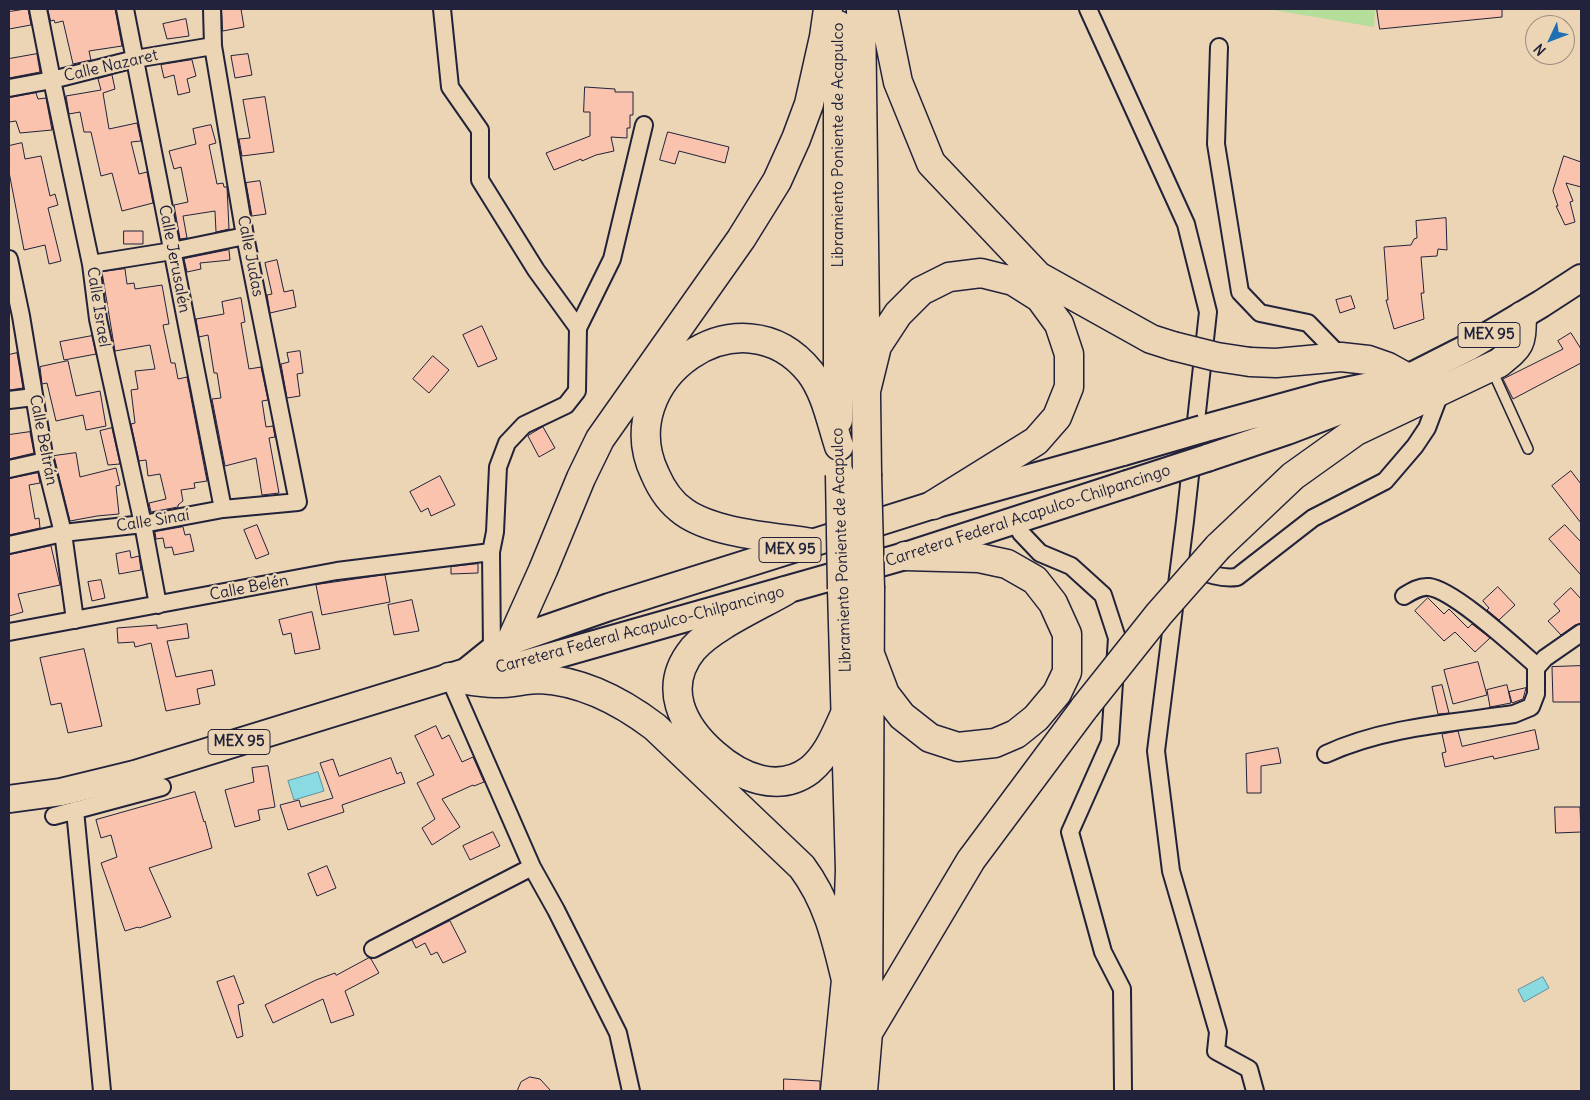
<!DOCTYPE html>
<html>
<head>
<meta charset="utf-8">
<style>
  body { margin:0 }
  #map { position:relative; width:1590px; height:1100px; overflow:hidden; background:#ebd5b4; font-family:Delius,sans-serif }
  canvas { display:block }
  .frame { position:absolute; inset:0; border:10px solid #22223b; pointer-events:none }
  .north { position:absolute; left:1525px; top:15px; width:50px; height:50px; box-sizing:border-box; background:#ebd5b4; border:1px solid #9b8d84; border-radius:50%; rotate:227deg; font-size:14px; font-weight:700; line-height:20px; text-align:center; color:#22223b }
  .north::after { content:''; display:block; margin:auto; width:18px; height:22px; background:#1f6fb2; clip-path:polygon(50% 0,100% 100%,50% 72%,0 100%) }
</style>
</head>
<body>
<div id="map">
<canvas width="1590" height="1100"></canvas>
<div class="frame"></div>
<div class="north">N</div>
</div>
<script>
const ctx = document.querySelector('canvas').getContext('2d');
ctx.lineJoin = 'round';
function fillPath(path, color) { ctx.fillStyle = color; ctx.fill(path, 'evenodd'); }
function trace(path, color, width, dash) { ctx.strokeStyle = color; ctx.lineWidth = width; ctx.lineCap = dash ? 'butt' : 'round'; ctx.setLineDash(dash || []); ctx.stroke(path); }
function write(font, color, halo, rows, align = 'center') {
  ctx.font = font + ' Delius,sans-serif'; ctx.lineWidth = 4.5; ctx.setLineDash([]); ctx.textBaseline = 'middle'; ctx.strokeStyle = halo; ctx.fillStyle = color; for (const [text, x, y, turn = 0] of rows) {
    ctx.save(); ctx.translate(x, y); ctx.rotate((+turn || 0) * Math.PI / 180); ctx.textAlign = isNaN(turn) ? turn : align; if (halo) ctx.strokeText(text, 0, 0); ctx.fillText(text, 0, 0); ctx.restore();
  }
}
const green = new Path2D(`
  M1267,9H1375L1374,27Z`);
const water = new Path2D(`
  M318,772L324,791L294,800L288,781Z
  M1543,977L1549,988L1524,1002L1518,990Z`);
const building = new Path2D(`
  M28,9L31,25L9,29V12Z
  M48,9H115L122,46L89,51L91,60L73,64L63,21L55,23L54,20L51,21Z
  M222,9H241L244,27L223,31Z
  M1377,9H1502V17L1380,29Z
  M186,19L189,36L167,39L163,24Z
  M37,54L40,72L9,78V59Z
  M248,54L252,75L235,78L231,56Z
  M192,60L196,76L187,79L190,92L178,95L174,75L164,78L161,65Z
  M112,75L115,89L103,93L109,129L137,123L141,141L131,142L139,174L147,172L153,203L122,211L112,173L101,176L91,132H84L80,112L69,114L66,96L101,90L98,79Z
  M585,87L615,89V92H633V115H630V128H627V138L611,137L614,151L596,155L582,161L581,159L554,170L546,153L590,136V112H584Z
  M36,93L38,99L46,98L52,130L20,133L16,121L9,122V98Z
  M265,97L274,152L242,156L239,139L250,138L243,100Z
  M211,125L216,143L209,145L217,184L223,183L224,187H227L229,229L216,232L215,211L183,216L187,238L180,239L174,205L188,202L181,167L174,169L169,151L196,144L193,129Z
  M668,132L729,147L725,163L679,151L675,164L660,160Z
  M22,143L25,159L41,156L50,196L55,194L58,205L48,208L61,261L49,264L45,245L24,250L9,172V146Z
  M1564,156L1581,162V187L1566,183L1573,201L1570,202L1575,222L1565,225L1556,206H1558L1553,191Z
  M260,181L266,214L252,216L246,183Z
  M1446,218L1447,250L1438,249L1437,256L1421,257L1424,293H1421L1424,319L1394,329L1386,300H1388L1384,247L1411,245L1414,239L1417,238L1416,221Z
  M124,231H143V244H124Z
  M229,250L230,260L200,263L201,269L187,272L184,259Z
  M277,260L284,292L293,290L296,307L270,313L267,295L272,294L265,263Z
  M125,269L127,284L134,283L135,289L162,285L169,324L163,325L171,363H175L178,379L187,377L207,481L194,483L195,488L181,490L183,501L178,505V507L151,512L149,503L166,499L160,474L148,476L146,460L139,461L131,424L135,423L131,390L138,389L135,371L155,369L150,345L115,351L102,272Z
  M1351,296L1355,308L1340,313L1336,300Z
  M241,298L245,322L241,323L249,369L261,367L268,400L262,401L266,427L273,426L275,437L269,438L279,493L262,495L256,458L225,466L212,399L221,398L217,373H214L208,335L199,337L196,319L224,314L222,302Z
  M482,326L497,359L478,367L463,335Z
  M1571,333L1581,349V363L1513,399L1503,379L1563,349L1558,341Z
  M92,336L96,354L64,360L60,342Z
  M300,351L303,373L297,374L300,396L287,398L281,364L289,362L287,353Z
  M17,353L23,388L9,390V355Z
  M433,356L449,370L429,393L413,379Z
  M68,361L76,396L100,391L106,426L86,430L83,415L56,421L47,383L42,384L40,367Z
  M543,427L555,448L539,457L528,436Z
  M112,428L120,464L108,465L100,431Z
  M30,432L34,453L9,459V435Z
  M76,453L80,477L116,468L120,485L116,486L119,514L97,516L70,521L54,456Z
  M1571,471L1581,484V523L1552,486Z
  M38,473L40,483L29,485L35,519L39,518L40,528L9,535V479Z
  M440,476L455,505L431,516L428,508L421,512L410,492Z
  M257,525L269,554L256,559L244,530Z
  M1565,525L1581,542V575L1549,539Z
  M183,527L185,535L190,534L194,551L174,555L172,547L165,548L163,538L156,539L155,532Z
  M51,546L60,585L18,594L23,612L9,616V555Z
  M130,551L131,558L139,556L141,570L119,574L116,554Z
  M478,564V573L451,574V567Z
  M385,575L390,602L322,615L316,585Z
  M101,580L105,598L92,601L88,582Z
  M1498,587L1515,605L1499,620L1487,610L1489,608L1483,601Z
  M1571,588L1581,599V623L1575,625L1561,635L1548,621L1560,611L1554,604Z
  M1428,598L1444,614L1449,609L1468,628L1472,624L1490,638L1475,652L1455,632L1444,641L1415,611Z
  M412,600L419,631L394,635L388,605Z
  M312,612L320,649L295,654L291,633L283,635L279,620Z
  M187,624L189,638L167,641L176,677L212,670L215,685L197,689L200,704L166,711L151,643L135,647L134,642L118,643L117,628L157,625V628Z
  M84,649L102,726L68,733L61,703L51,705L40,658Z
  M1478,662L1487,695L1453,704L1444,670Z
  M1581,666V702H1553L1552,667Z
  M1442,685L1449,713L1438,714L1432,687Z
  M1507,685L1511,703L1490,707L1487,690Z
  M1526,688L1523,699L1512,703L1509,692Z
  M436,726L442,739L449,735L462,762L473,757L484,782L474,786L473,785L442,799L460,827L432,845L422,828L435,819L417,783L434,775L415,736Z
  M1535,730L1539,749L1494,759L1493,756L1445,767L1442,753L1446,752L1442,734L1458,731L1462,746Z
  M1278,748L1281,763L1261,766V793H1247L1246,754Z
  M391,758L397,774L401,772L405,783L342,805L344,812L288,830L280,805L299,800L301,807L333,798L320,763L333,759L339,776Z
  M268,766L275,807L258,810L260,820L235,827L225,790L254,782L252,768Z
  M195,792L204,822L205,821L212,848L149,868L171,917L139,928L138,927L125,931L101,863L117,857L111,835L101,838L96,820Z
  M1555,807H1580L1581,832L1556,833Z
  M493,832L500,846L470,860L463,846Z
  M327,866L336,888L317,896L308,874Z
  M450,921L466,952L443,963L437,952L431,955L425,943L416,948L412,940Z
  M369,958L371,959L379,973L345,991L354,1015L331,1023L323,999L273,1023L265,1005L316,980L335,973L336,975Z
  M234,976L244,1003L238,1005L243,1036L237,1038L217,982Z
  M530,1077L540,1079L551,1091H517L521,1082Z
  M784,1079L820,1081V1091H784Z`);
const lane = new Path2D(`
  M1492,370L1528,449`);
const street = new Path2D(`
  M38,9L52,80L91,264L98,319L143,524L158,605
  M125,9L223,509
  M442,9L450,87L480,130V180L536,270L578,328
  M1088,9L1186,224L1208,312L1185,521L1156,751L1171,871L1218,1032L1216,1051L1249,1069L1255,1091
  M1219,47L1216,144L1240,292L1260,313L1308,323L1341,357
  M9,88L52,80L135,59L213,46
  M9,259L21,316L45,461L63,533L75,620
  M91,264L172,251L245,236
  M9,400L34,397
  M9,469L45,461
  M1014,520L1021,533L1040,553L1071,566L1103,595L1117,638L1110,742L1070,832L1103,952L1122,989L1123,1091
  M9,545L63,533L143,524L223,509L298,502L245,236L213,46L212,9
  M1192,567C1207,574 1221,579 1237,577L1313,518L1385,481L1415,446L1427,428L1441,391
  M9,632L337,571L491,552
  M492,651L491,552L495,532L498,467L507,443L524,425L566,405L577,391L578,328L612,259L644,125
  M1536,665L1538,666L1545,658L1581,633
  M449,677L532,867L556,910L618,1033L631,1091
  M1326,754C1384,727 1452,723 1514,714L1531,707L1536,694V665C1515,647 1454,590 1429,587C1420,586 1412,591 1404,596
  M75,810L102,1091
  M54,816L162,787
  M373,949L532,867`);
const primary = new Path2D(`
  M1202,429L1322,396L1370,386
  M1207,458L1287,431L1368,400L1394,385L1467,348L1541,304L1581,278
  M466,672L492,651L511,641L609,607L933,505L1123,452
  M9,799L61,792L135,774L466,672H496L905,556L1127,484`);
const highway = new Path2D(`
  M861,9L867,474
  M883,9L898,82L931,163L1038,276L1151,339L1173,346
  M838,25V420
  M1250,362L1276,363L1341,357L1368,360L1388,367L1408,378
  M865,395L877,346L898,314L921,291L949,277L981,273L1013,281L1040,298L1059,324L1069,354V387L1057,417L1036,441L933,505
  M812,543C775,537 715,534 684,512C671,503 661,488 655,474C610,380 741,286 810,372C826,393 831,422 839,446
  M1218,547L1293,476L1356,431L1499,363C1522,344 1521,345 1522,316
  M785,591C759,606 712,627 693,649C662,687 682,726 714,754C740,777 778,794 810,770C827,756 835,736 844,716
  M511,641L543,570L581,478L600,439L741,239L777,181L796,139L809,104L824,37L828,9
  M868,649L885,694L902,716L930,738L958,747L995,743L1016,734L1036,718L1057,693L1067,672V634L1053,603L1035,580L1007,564L979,558L905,556
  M449,677C464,679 479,683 494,683C509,684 525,679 540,679C582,681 622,702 655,727L802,867C828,902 836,938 846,980
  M869,1031L971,860L1085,707
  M835,1091L846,980L850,870L842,589
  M863,1091L868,1032L870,589`);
const primaryBridge = new Path2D(`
  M1123,452L1202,429
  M1127,484L1207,458`);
const highwayBridge = new Path2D(`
  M1173,346L1217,357L1250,362
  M867,474L870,589
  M840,475L842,589
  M1085,707L1159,614L1218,547`);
const shields = [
  [1489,335,62],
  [790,550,62],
  [239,742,62]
];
const shieldNames = [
  ["MEX 95",1489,335],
  ["MEX 95",790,550],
  ["MEX 95",239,742]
];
const streetNames = [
  ["Calle Nazaret",111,66,-13],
  ["Libramiento Poniente de Acapulco",838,145,-90],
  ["Calle Judas",250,256,79],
  ["Calle Jerusalén",174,259,79],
  ["Calle Israel",98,307,81],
  ["Calle Beltrán",43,440,79],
  ["Carretera Federal Acapulco-Chilpancingo",1028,516,-18],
  ["Calle Sinaí",153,521,-9],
  ["Libramiento Poniente de Acapulco",842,550,-92],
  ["Calle Belén",249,588,-11],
  ["Carretera Federal Acapulco-Chilpancingo",640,630,-15]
];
fillPath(green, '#b5de9a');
fillPath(water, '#89dae1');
trace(water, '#60909f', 1);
fillPath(building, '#fac3ad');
trace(building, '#22223b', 1);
trace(lane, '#22223b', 12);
trace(street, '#22223b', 20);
trace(primary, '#22223b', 30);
trace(highway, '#22223b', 31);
trace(lane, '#ebd5b4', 9);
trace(street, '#ebd5b4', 16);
trace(primary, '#ebd5b4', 26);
trace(highway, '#ebd5b4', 28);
trace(primaryBridge, '#22223b', 30, []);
trace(highwayBridge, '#22223b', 31, []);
trace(primaryBridge, '#ebd5b4', 26);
trace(highwayBridge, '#ebd5b4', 28);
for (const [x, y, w] of shields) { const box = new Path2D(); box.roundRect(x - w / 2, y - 12.5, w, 25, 4); ctx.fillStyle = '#ebd5b4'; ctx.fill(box); trace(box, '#22223b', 1); }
write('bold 15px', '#22223b', null, shieldNames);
write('16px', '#22223b', '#ebd5b4', streetNames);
</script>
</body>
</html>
